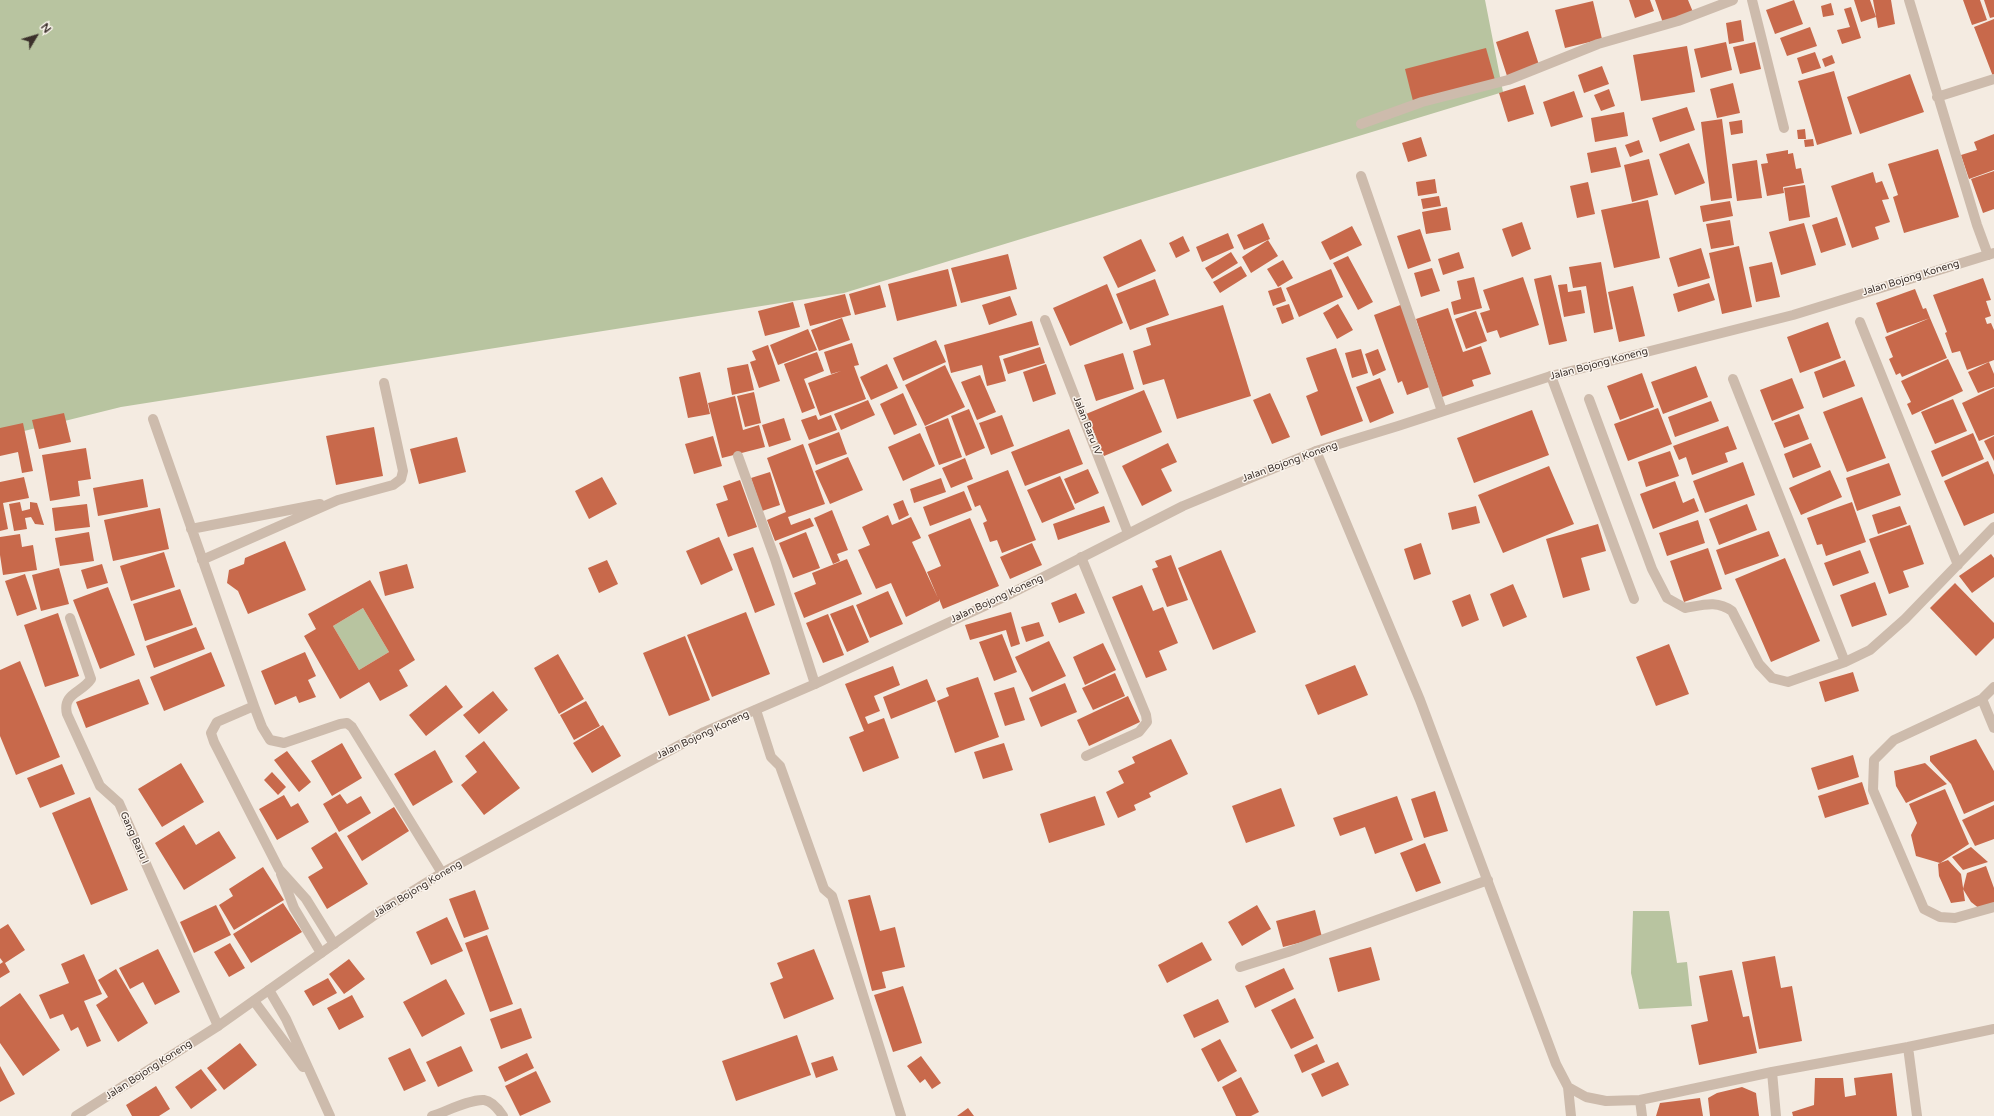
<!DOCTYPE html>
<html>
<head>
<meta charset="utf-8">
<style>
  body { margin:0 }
  #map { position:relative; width:1994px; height:1116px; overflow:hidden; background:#f4ebe1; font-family:"Varela Round",sans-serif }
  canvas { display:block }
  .north { position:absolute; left:16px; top:16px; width:40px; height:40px; -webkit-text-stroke:3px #fbf5ee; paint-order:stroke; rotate:52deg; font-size:11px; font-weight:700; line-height:16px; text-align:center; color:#3b302b }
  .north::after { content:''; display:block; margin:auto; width:14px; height:18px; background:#3b302b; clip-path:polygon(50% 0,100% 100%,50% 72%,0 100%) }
</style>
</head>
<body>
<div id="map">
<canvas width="1994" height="1116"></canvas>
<div class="north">N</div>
</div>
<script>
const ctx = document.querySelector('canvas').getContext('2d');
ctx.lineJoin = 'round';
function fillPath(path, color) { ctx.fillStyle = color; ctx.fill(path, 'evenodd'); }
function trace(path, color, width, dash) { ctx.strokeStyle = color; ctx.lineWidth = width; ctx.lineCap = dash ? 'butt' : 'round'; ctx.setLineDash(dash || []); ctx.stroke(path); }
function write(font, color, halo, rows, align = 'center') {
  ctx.font = font + ' "Varela Round",sans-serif'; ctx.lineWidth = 3; ctx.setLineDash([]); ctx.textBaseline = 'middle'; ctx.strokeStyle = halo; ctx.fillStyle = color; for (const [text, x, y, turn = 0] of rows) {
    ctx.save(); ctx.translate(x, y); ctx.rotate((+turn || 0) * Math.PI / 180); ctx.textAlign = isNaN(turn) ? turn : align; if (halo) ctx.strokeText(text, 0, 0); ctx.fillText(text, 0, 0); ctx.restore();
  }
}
const green = new Path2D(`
  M0,0H1485L1503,92L844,293L121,407L0,437Z
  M363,608L389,652L359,670L333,626Z
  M1633,911H1669L1677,963L1687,962L1692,1006L1639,1009L1631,973Z`);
const building = new Path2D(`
  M1629,0H1650L1654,11L1635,18Z
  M1655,0H1688L1693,12L1663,23Z
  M1794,0L1803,24L1775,34L1766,10Z
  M1854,0H1870L1876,17L1861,22Z
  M1873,0H1891L1895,24L1878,28Z
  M1963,0H1980L1987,20L1972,25Z
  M1984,0H1994V17L1990,18Z
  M1593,1L1602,39L1565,48L1555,10Z
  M1831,3L1834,15L1823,17L1821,6Z
  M1851,7L1861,38L1842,44L1837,30L1850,27L1844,9Z
  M1994,19V79L1974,27Z
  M1741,20L1744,41L1729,44L1726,23Z
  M1810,27L1817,46L1787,56L1780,38Z
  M1528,31L1540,68L1508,79L1496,42Z
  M1726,42L1732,70L1701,78L1694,49Z
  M1755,42L1761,69L1740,74L1733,47Z
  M1687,46L1695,92L1641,101L1633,55Z
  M1486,48L1495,80L1413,101L1405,69Z
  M1815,52L1821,68L1802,74L1797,58Z
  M1832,55L1835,63L1825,67L1822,59Z
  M1602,66L1609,84L1584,93L1578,75Z
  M1834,71L1852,134L1817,145L1798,81Z
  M1910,74L1924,112L1860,134L1847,97Z
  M1733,83L1740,113L1717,118L1710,89Z
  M1525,85L1534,114L1508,122L1499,93Z
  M1609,89L1615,106L1601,111L1594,95Z
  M1574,91L1583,117L1551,127L1543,102Z
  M1687,107L1695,130L1660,142L1652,118Z
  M1624,112L1628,136L1595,142L1591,118Z
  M1722,119L1732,198L1711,201L1701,122Z
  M1742,120L1743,133L1731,135L1729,122Z
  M1805,129L1806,139H1798L1797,130Z
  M1994,134V170L1969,179L1961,155L1977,150L1974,142Z
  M1421,137L1427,156L1408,162L1402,143Z
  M1813,139L1814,146L1805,147L1804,140Z
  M1639,140L1643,152L1630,157L1625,145Z
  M1689,143L1705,183L1675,195L1659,154Z
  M1616,147L1621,167L1591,173L1587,153Z
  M1938,149L1959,217L1904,233L1893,197L1898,195L1888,164Z
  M1788,150V154L1793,153L1796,169L1801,168L1804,183L1783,187L1784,193L1767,196L1761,164L1768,163L1766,154Z
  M1649,159L1658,195L1632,202L1624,165Z
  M1757,160L1762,198L1737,201L1732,164Z
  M1994,171V209L1983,213L1971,179Z
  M1873,172L1876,183L1882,181L1889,199L1882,200L1890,222L1875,227L1879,239L1852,248L1831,186Z
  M1435,179L1437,193L1418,196L1416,182Z
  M1588,182L1595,214L1577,218L1570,186Z
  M1805,185L1810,217L1789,221L1784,188Z
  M1439,196L1441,206L1423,209L1421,199Z
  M1648,200L1660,258L1614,268L1601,210Z
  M1730,201L1733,216L1703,222L1700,206Z
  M1447,207L1451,230L1426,234L1422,212Z
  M1837,217L1846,245L1821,253L1812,225Z
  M1730,220L1734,245L1711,249L1706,224Z
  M1522,222L1531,249L1512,257L1502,229Z
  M1263,223L1270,239L1244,250L1237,235Z
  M1804,223L1816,265L1781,275L1769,232Z
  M1352,226L1362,245L1330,260L1321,242Z
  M1420,229L1431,261L1408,269L1397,236Z
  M1228,233L1234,248L1202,262L1196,247Z
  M1183,236L1190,251L1176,258L1169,243Z
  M1141,239L1156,271L1118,288L1103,257Z
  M1268,240L1278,256L1251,273L1242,257Z
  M1739,246L1752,307L1722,314L1709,253Z
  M1701,248L1710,278L1678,287L1669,258Z
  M1231,252L1238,263L1212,279L1205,268Z
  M1459,252L1464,268L1443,275L1438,259Z
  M1008,254L1017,289L961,303L951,268Z
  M1348,256L1373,302L1358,310L1333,263Z
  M1283,260L1293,278L1278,287L1267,269Z
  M1601,262L1613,329L1594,333L1586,286L1573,288L1569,267Z
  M1772,262L1780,297L1756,302L1749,267Z
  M1241,266L1247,276L1220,293L1213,282Z
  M1432,268L1440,291L1421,297L1414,273Z
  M948,269L957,306L897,321L888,284Z
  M1331,269L1343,297L1299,317L1286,288Z
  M1551,275L1567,341L1549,345L1534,279Z
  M1474,277L1482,308L1454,315L1451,302L1461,299L1457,281Z
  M1523,277L1539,325L1500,338L1497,330L1487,333L1480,313L1490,310L1483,290Z
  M1983,278L1991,300L1986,301L1991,316L1985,318L1987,324L1991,323L1994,330V360L1967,370L1960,351L1952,353L1945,333L1947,332L1933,295Z
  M1155,279L1169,315L1130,330L1116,294Z
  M1709,283L1715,300L1678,312L1673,294Z
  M1107,284L1123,323L1070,346L1053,308Z
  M1567,284L1568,292L1581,290L1585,313L1564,317L1558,285Z
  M880,285L886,307L855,315L849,294Z
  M1633,286L1645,336L1619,342L1608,292Z
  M1281,287L1286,301L1273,306L1268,291Z
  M1915,289L1923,309L1926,308L1930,318L1887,333L1876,303Z
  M845,294L851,315L810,326L804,304Z
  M1010,296L1017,315L989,325L982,305Z
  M793,302L800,327L765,336L758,311Z
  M1289,304L1294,319L1282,324L1276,308Z
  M1338,304L1353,330L1337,339L1323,313Z
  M1403,304L1432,386L1407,395L1402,381L1398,383L1374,315Z
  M1223,305L1251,396L1177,419L1164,379L1143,385L1133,351L1151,345L1146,328Z
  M1448,308L1463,352L1481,346L1491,374L1472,380L1474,386L1442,397L1416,319Z
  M1476,311L1487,341L1466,349L1455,319Z
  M842,318L850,340L819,351L811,330Z
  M1930,318L1947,358L1902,377L1900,373L1896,375L1889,359L1893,357L1885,337Z
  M1032,321L1039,345L999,356L1006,381L987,386L982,365L951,373L944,345Z
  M1828,322L1841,358L1800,373L1787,337Z
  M808,329L817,350L778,365L770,345Z
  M936,340L946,362L903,381L893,358Z
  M852,343L859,365L854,366L866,399L820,416L808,383L841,371L831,374L824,352Z
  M768,345L780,381L759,388L750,362L756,360L752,351Z
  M1040,347L1045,363L1008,374L1003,359Z
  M1336,348L1363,421L1321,436L1306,396L1318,391L1306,358Z
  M1361,349L1368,373L1352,378L1345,353Z
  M1378,349L1386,370L1373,376L1365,354Z
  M817,352L824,371L804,379L815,408L802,413L784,364Z
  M1123,353L1134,389L1096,401L1084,365Z
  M1948,359L1963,391L1912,415L1907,404L1911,402L1901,381Z
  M1845,360L1855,386L1823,398L1814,372Z
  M1989,362L1994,374V387L1978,393L1968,372Z
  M748,364L754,390L732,395L727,368Z
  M887,364L898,388L871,400L860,377Z
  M1046,364L1056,394L1033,402L1023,372Z
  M945,365L965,407L925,426L905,385Z
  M1696,366L1708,397L1663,414L1651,382Z
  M700,372L710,414L688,418L679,377Z
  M1642,373L1654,407L1620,420L1607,386Z
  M980,375L996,412L977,420L961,382Z
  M1380,378L1394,413L1370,423L1356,387Z
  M1792,378L1804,408L1772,421L1760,390Z
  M1994,388V435L1979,441L1962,403Z
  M1144,390L1162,432L1104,456L1086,414Z
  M754,392L761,423L745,427L737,396Z
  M903,393L917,425L894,435L880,404Z
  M1270,393L1290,437L1272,444L1253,400Z
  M735,396L743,430L759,425L765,447L722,458L708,403Z
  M1862,397L1886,458L1847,472L1823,412Z
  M1953,399L1967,431L1935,444L1921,412Z
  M868,400L875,415L841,430L834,414Z
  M1711,401L1719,421L1675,437L1668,417Z
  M1658,408L1672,444L1628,461L1614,424Z
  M969,409L985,448L966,456L951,416Z
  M1532,410L1549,455L1474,483L1457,438Z
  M64,413L71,442L39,449L32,420Z
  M1799,414L1809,439L1784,448L1774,423Z
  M816,415L818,420L831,415L837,430L809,440L801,420Z
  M1002,415L1014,446L991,455L979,423Z
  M784,418L791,440L769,447L762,425Z
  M948,418L962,457L939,465L925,427Z
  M23,423L33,471L22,473L18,452L0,456V428Z
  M1728,426L1737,449L1725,453L1728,462L1692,475L1686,457L1679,460L1673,446Z
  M374,427L383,476L336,485L326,436Z
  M1069,429L1083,464L1025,486L1011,452Z
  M839,432L847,454L816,465L808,444Z
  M920,433L935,466L903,481L888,447Z
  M1973,433L1984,459L1942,477L1931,451Z
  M713,436L722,466L694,474L685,444Z
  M1994,436V461L1984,441Z
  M457,437L466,472L419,484L410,449Z
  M1168,443L1177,462L1161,469L1172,491L1142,506L1122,466Z
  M1811,443L1821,467L1793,478L1784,454Z
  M803,444L825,504L788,517L791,525L810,518L814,526L775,541L767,520L786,512L767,458Z
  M86,448L91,479L78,481L80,496L50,501L42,455Z
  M1670,451L1679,476L1646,487L1638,462Z
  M848,457L863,490L830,504L815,471Z
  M965,458L973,479L951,488L942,468Z
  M1988,461L1994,475V513L1964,526L1944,481Z
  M1743,462L1755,495L1705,513L1693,481Z
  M1889,463L1901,495L1857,511L1846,478Z
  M1549,466L1574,524L1503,553L1478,495Z
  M1088,469L1099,493L1075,504L1064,479Z
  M1008,470L1036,540L1002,553L997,540L990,542L983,523L987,521L980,505L975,507L967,486Z
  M1830,470L1842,497L1801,515L1789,488Z
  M770,472L780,505L762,511L751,478Z
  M1060,476L1075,509L1042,523L1027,490Z
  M24,477L29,498L3,503L8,529L0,531V482Z
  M602,477L617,504L589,519L575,491Z
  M941,478L946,492L914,503L910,489Z
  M143,479L148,507L98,516L93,488Z
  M740,480L757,527L728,537L716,504L728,500L723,486Z
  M1675,481L1683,503L1694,498L1699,511L1653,529L1640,494Z
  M964,491L972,510L930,526L923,507Z
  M903,500L909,515L899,520L893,504Z
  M20,502L22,511L30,509V502L37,503L44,525L35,524L31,517L25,518L27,529L14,531L9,504Z
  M1852,502L1866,542L1826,556L1822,544L1817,545L1807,518Z
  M87,504L90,527L55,531L52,508Z
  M1747,504L1757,530L1719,545L1709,519Z
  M1104,506L1110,522L1058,540L1053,524Z
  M1476,506L1480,523L1452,530L1448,513Z
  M1900,506L1907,524L1878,534L1872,515Z
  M160,508L169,549L113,561L104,520Z
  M832,510L848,550L837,554L840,561L833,564L814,518Z
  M888,515L892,525L911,517L921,538L912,542L938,598L927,572L941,566L928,535L970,518L999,586L943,609L939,599V601L906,617L891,583L876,589L858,550L870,545L862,527Z
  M1698,520L1705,543L1667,556L1659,533Z
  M1598,524L1606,551L1581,558L1590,590L1563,598L1546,539Z
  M1910,525L1924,564L1903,571L1909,587L1889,594L1869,539Z
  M1769,531L1779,556L1725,575L1716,550Z
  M89,532L94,561L60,566L55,538Z
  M806,532L820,568L793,578L779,543Z
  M20,534L22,547L33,545L37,570L3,575L0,555V537Z
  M719,537L733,570L701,585L686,551Z
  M285,541L306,590L248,614L238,591L227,583L229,570L244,564L245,558Z
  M1032,543L1042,565L1010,579L1000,557Z
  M1421,543L1431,574L1414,580L1404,549Z
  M753,547L775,605L755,613L733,554Z
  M1708,548L1722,589L1684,602L1670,561Z
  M1221,550L1256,632L1213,650L1178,568Z
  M1860,550L1869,573L1833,586L1824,563Z
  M164,552L175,587L131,601L120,566Z
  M1991,554L1994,558V577L1972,593L1959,576Z
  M1171,555L1188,600L1167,607L1152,569L1158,567L1155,561Z
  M1785,558L1820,641L1771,662L1735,579Z
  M847,559L862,594L804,618L794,593L816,584L812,573Z
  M607,560L618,584L599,593L588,568Z
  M102,564L108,583L87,589L81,570Z
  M407,564L414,588L385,596L379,572Z
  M59,568L69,604L41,611L32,575Z
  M25,574L37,609L17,616L5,581Z
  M370,580L415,660L399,670L408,686L380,701L369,682L340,699L304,636L316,629L308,614ZM363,608L389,652L359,670L333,626Z
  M1875,582L1887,615L1852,627L1840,595Z
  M1955,583L1994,623V638L1976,656L1930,608Z
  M1513,584L1527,617L1503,627L1490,594Z
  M1142,585L1153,611L1163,607L1178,643L1159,651L1167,670L1146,678L1112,597Z
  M108,587L135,655L100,669L73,600Z
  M180,589L193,625L145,641L133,604Z
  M888,591L903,624L870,638L856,605Z
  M1076,593L1085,613L1059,623L1051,603Z
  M1470,594L1479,620L1462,627L1452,601Z
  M853,605L869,642L847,652L830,614Z
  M746,612L770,674L712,697L687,635Z
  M1011,612L1020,644L1011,647L1006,630L970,640L965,625Z
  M58,613L79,676L45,687L24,625Z
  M828,614L844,655L823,663L806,623Z
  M1039,622L1044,636L1026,642L1021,627Z
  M196,627L205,649L154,668L146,646Z
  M1002,634L1017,672L994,681L979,642Z
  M685,636L710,700L669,716L643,653Z
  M1049,641L1066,676L1032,692L1015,657Z
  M1103,643L1116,670L1085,685L1073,657Z
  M1669,644L1689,694L1656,706L1636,657Z
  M211,652L225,686L164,711L150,677Z
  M305,652L316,676L308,680L316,697L299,703L296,696L275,705L261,671Z
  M558,654L584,699L559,714L534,668Z
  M20,661L60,757L16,775L0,736V670Z
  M1355,665L1368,695L1318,715L1305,685Z
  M893,666L900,685L874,696L880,711L865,717L868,724L884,718L899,758L863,772L849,737L864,731L845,684Z
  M1853,672L1859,691L1825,702L1819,682Z
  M1115,673L1125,696L1093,710L1082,688Z
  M978,677L999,737L955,753L937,701L949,696L946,688Z
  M139,679L149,704L86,728L76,702Z
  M927,679L936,701L891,719L883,697Z
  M1065,683L1077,712L1041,727L1029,698Z
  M446,685L463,707L426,736L409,715Z
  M1014,687L1025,720L1005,726L994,693Z
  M493,691L508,710L479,734L463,715Z
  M1128,696L1140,722L1089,746L1077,720Z
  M586,701L600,726L574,740L560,715Z
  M603,725L621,756L592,773L573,743Z
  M1171,739L1188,774L1149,793L1151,797L1134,805L1136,810L1118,818L1106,792L1124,783L1118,771L1135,763L1132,757Z
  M1976,739L1994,771V801L1964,814L1951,784L1930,761V756Z
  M484,741L520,788L484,815L461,785L477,772L465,756Z
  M342,743L362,778L332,796L311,761Z
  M1004,743L1013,770L983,779L974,752Z
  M435,750L453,782L413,806L394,774Z
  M287,751L311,782L299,792L274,760Z
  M1853,755L1859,777L1818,790L1811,768Z
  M181,763L204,802L162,827L138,789Z
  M1925,763L1947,784L1906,803L1896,786L1894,771Z
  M62,764L75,794L40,808L27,778Z
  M272,772L286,787L278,795L264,780Z
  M1862,782L1869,804L1825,818L1818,796Z
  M1281,788L1295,826L1246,843L1232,806Z
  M1945,789L1969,844L1940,863L1948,860L1961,874L1965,901L1951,903L1939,876L1938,864L1940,863L1916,856L1911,835L1917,823L1909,804Z
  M1435,791L1448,831L1424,838L1411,799Z
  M340,794L347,804L361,796L371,813L339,832L323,804Z
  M284,795L291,807L298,803L309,822L277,840L259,809Z
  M1095,796L1105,825L1049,843L1040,814Z
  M1397,796L1413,840L1375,854L1365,827L1340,836L1333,818Z
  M90,797L128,890L91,905L52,813Z
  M1994,805V839L1975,846L1962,820Z
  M394,807L409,831L362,861L347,836Z
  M184,825L196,845L219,831L236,858L184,890L155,843Z
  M336,832L368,884L327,909L308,877L323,868L311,848Z
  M1425,843L1441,883L1416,892L1400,853Z
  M1971,847L1988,862L1963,870L1952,857Z
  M1986,866L1994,888V904L1980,909L1971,902L1963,889L1967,873Z
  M263,867L284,900L234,930L219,905L233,896L229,889Z
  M475,890L489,929L464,938L449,899Z
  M870,895L880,931L895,927L905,967L882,972L886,988L872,991L848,900Z
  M283,903L302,932L251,963L233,934Z
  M216,905L231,935L194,953L180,922Z
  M1257,905L1271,929L1242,946L1228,922Z
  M1315,910L1322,937L1283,947L1276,921Z
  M447,917L463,951L431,965L416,932Z
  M8,924L25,950L5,963L10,972L0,978V964L3,962L0,958V929Z
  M487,935L513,1004L490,1012L465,943Z
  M1202,942L1212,960L1167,983L1158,965Z
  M230,943L245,968L229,977L214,952Z
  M1371,947L1380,980L1338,992L1329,958Z
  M158,949L180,992L155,1005L143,982L130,989L119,968Z
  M814,949L834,999L784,1019L770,983L783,978L777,963Z
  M84,954L102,994L84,1001L101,1041L87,1047L78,1027L71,1031L63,1014L50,1019L39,995L69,983L61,964Z
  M1775,956L1781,988L1792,986L1802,1041L1759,1049L1742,962Z
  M349,959L365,979L344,994L329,974Z
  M1284,968L1294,989L1255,1008L1245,986Z
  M116,969L148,1023L118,1042L96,1005L108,997L98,980Z
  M1732,970L1743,1017L1749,1016L1757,1053L1699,1065L1691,1025L1708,1021L1699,976Z
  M328,978L337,993L313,1006L304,991Z
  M446,979L465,1014L422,1037L403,1002Z
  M903,986L922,1043L893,1052L874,995Z
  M20,993L60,1050L23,1076L0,1043V1007Z
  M352,995L364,1017L339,1030L327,1008Z
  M1295,998L1314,1038L1291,1049L1271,1010Z
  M1218,999L1229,1022L1194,1038L1183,1015Z
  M521,1008L532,1038L501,1049L490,1019Z
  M797,1035L811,1075L736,1101L722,1061Z
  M1220,1039L1237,1071L1218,1082L1201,1049Z
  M240,1043L257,1065L224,1090L207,1068Z
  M1317,1044L1325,1062L1302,1073L1294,1055Z
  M461,1046L473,1071L438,1087L426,1062Z
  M410,1048L426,1081L404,1091L388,1058Z
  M527,1053L534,1068L505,1082L498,1067Z
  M833,1056L838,1070L816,1078L811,1063Z
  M921,1056L941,1083L932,1089L925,1079L920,1083L907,1066Z
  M1338,1062L1349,1085L1322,1097L1311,1074Z
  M0,1066L15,1094L0,1102Z
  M201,1069L217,1090L191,1109L175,1087Z
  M536,1071L551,1102L520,1116L505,1086Z
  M1892,1073L1897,1116H1793L1792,1112L1814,1105L1815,1078H1843L1845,1097L1856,1095L1854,1078Z
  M1241,1077L1259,1112L1251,1116H1236L1222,1087Z
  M156,1086L170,1109L159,1116H132L126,1105Z
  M1742,1087L1756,1093L1759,1116H1710L1708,1098L1717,1093Z
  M1700,1098L1703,1116H1656L1660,1103Z
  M968,1108L974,1116H957Z`);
const minor = new Path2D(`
  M1752,0L1784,128
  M1909,0L1977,225L1988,255
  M1937,97L1994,79
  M1361,124L1422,102L1508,80L1598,44L1678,21L1733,0
  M1361,176L1442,411
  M1045,320L1128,533
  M1860,322L1958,565
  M1551,376L1634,599
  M1733,379L1845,662
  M1589,399L1652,569L1667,598L1685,608C1703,605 1717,600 1732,611L1759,664L1772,678L1788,682L1845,662L1870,650L1905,619L1994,527
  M153,419L254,706L217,722L211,733L214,742L279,869L306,899L334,944
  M1316,451L1420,700L1556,1064L1568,1087L1586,1097L1606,1101L1640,1100L1772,1072L1908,1047L1994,1029
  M738,456L775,559L815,684
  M191,529L320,504
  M1081,557L1146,715L1147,722L1139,732L1086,756
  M202,560L338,500L393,485L401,479L403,471L384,383
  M70,618L91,679C82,693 62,693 67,714L100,786L119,803L218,1026
  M1994,687L1982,699L1894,740L1874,760L1873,790L1924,909L1940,917L1955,918L1994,907
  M1982,699L1994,728
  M254,706L262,727L270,740L284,743L340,724L347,723L352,727L442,873
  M756,710L771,757L780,766L824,889L832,896L901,1116
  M281,874L294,908L321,953
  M1240,967L1288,952L1488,880
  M269,990L286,1019L330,1116
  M254,1001L303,1067
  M1908,1047L1917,1116
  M1772,1072L1776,1116
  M1568,1087L1571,1116
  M1640,1100L1642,1116
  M432,1116C445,1112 470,1099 484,1100C492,1101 499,1110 503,1116`);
const tertiary = new Path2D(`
  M76,1116L218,1026L379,912L442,873L704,732L815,684L1002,598L1183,506L1316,451L1398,426L1551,376L1793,315L1994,253`);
const streetNames = [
  ["Jalan Bojong Koneng",1911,278,-17],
  ["Jalan Bojong Koneng",1599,364,-15],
  ["Jalan Baru IV",1087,426,69],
  ["Jalan Bojong Koneng",1290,462,-20],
  ["Jalan Bojong Koneng",997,599,-25],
  ["Jalan Bojong Koneng",703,735,-25],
  ["Gang Baru I",134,838,66],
  ["Jalan Bojong Koneng",418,889,-31],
  ["Jalan Bojong Koneng",149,1070,-33]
];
fillPath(green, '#b8c4a0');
fillPath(building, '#c8694b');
trace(minor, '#cdbbac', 10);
trace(tertiary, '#cdbbac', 10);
write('10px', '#3b302b', '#fbf5ee', streetNames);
</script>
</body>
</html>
